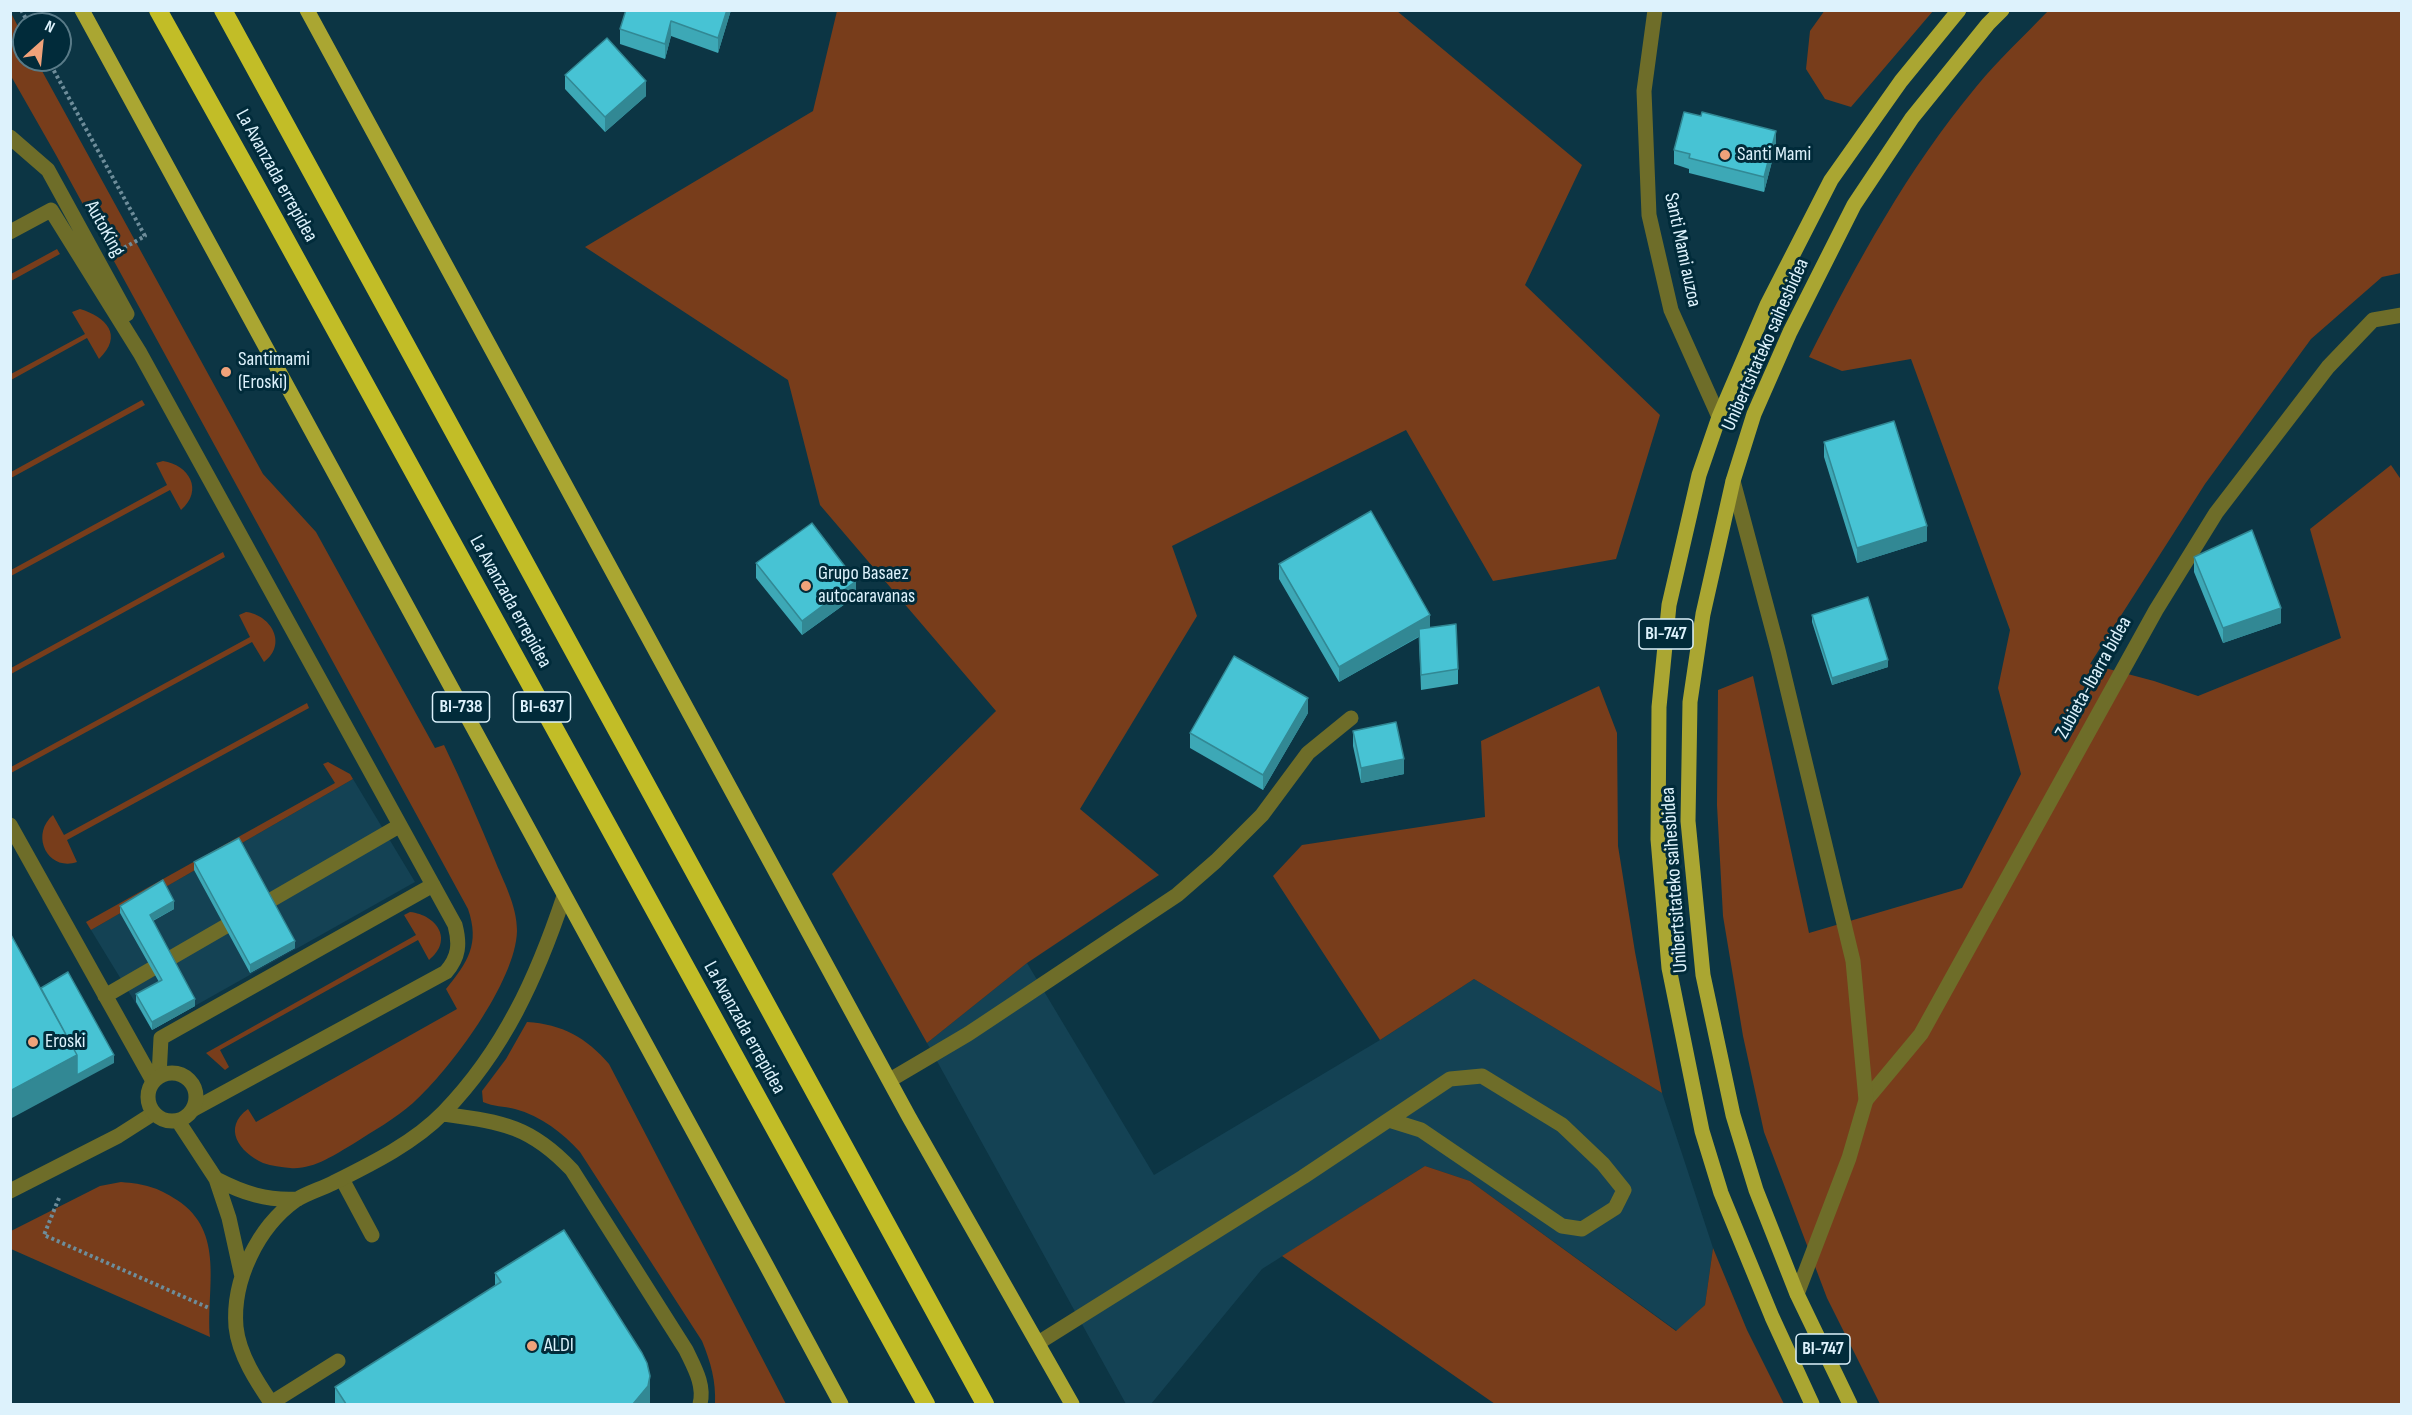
<!DOCTYPE html>
<html>
<head>
<meta charset="utf-8">
<style>
  body { margin:0 }
  #map { position:relative; width:2412px; height:1415px; overflow:hidden; background:#0c3544; font-family:"Sofia Sans Condensed",sans-serif }
  canvas { display:block }
  .frame { position:absolute; inset:0; border:12px solid #ddf2fc; pointer-events:none }
  .north { position:absolute; left:12px; top:12px; width:60px; height:60px; box-sizing:border-box; background:#012b3a; border:2px solid #597b88; border-radius:50%; rotate:27deg; font-size:16px; font-weight:700; line-height:24px; text-align:center; color:#ddf2fc }
  .north::after { content:''; display:block; margin:auto; width:21px; height:27px; background:#f0a27a; clip-path:polygon(50% 0,100% 100%,50% 72%,0 100%) }
</style>
</head>
<body>
<div id="map">
<canvas width="2412" height="1415"></canvas>
<div class="frame"></div>
<div class="north">N</div>
</div>
<script>
const ctx = document.querySelector('canvas').getContext('2d');
ctx.lineJoin = 'round';
function fillPath(path, color) { ctx.fillStyle = color; ctx.fill(path, 'evenodd'); }
function trace(path, color, width, dash) { ctx.strokeStyle = color; ctx.lineWidth = width; ctx.lineCap = dash ? 'butt' : 'round'; ctx.setLineDash(dash || []); ctx.stroke(path); }
function write(font, color, halo, rows, align = 'center') {
  ctx.font = font + ' "Sofia Sans Condensed",sans-serif'; ctx.lineWidth = 6; ctx.setLineDash([]); ctx.textBaseline = 'middle'; ctx.strokeStyle = halo; ctx.fillStyle = color; for (const [text, x, y, turn = 0] of rows) {
    ctx.save(); ctx.translate(x, y); ctx.rotate((+turn || 0) * Math.PI / 180); ctx.textAlign = isNaN(turn) ? turn : align; if (halo) ctx.strokeText(text, 0, 0); ctx.fillText(text, 0, 0); ctx.restore();
  }
}
const built = new Path2D(`
  M353,779L415,882L152,1030L91,930Z
  M1027,963L1154,1175L1380,1040L1474,979L1662,1093L1713,1248L1705,1305L1677,1331L1470,1181L1425,1166L1262,1269L1151,1404H1126L927,1043Z`);
const green = new Path2D(`
  M1825,10H1933V11L1851,107L1825,99L1806,69L1810,31Z
  M837,11H1397L1582,165L1525,285L1660,415L1616,559L1493,581L1406,430L1172,546L1197,616L1080,809L1159,875L1027,963L927,1043L832,874L996,711L820,505L788,380L585,247L813,111Z
  M2048,11H2401V273L2382,277L2311,339L2205,484L2090,664L2154,681L2198,696L2341,638L2310,529L2391,465L2402,481L2401,1404H1880L1827,1298L1764,1132L1743,1036L1723,916L1717,805L1718,690L1753,676L1809,933L1962,888L2021,774L1998,688L2010,630L1911,359L1842,371L1809,357C1858,261 1907,170 1976,87C1998,60 2024,36 2048,11Z
  M11,13L24,38V60H36L263,474L316,532L435,748L444,745C462,782 478,820 494,858C503,881 517,905 517,931C516,981 450,1070 413,1103C395,1119 373,1131 353,1144C334,1155 313,1170 290,1168C281,1167 272,1166 263,1163C239,1152 222,1128 248,1109L256,1122L457,1009L446,989C468,962 480,944 468,909L56,155L11,76Z
  M57,249L60,254L11,281V274Z
  M80,309C106,317 124,335 99,359L87,338L11,380V374L85,334L72,312Z
  M142,400L145,405L11,478V472Z
  M163,461C189,465 204,490 181,510L170,490L11,576V570L167,485L156,463Z
  M223,552L225,557L11,674V668Z
  M246,612C271,615 288,644 264,662L252,642L11,773V767L250,637L239,615Z
  M1599,686L1617,733L1618,846L1635,952L1662,1093L1474,979L1380,1040L1273,876L1302,845L1485,817L1481,741Z
  M307,703L309,708L67,840L77,862C49,872 29,836 53,815L64,835Z
  M328,762L350,774L353,779L91,930L86,922L335,783L323,764Z
  M410,912C437,915 454,940 429,960L418,940L220,1050L229,1067L225,1070L206,1053L416,935L404,915Z
  M527,1022C562,1024 587,1038 609,1064L786,1404H715C716,1381 711,1363 702,1341L580,1152C563,1133 541,1116 515,1109C503,1106 494,1107 483,1102L482,1091L506,1059Z
  M1425,1166L1470,1181L1676,1331L1705,1305L1713,1248L1747,1330L1784,1404H1495L1282,1256Z
  M121,1182C145,1184 157,1187 177,1200C226,1232 206,1288 210,1337L11,1249V1231L100,1186Z`);
const path = new Path2D(`
  M21,10L29,24
  M48,60L145,236L122,249
  M59,1198L44,1235L209,1308`);
const lane = new Path2D(`
  M10,137L48,170L127,314
  M10,232L51,210L140,353L455,925C460,944 459,957 446,972L194,1109
  M10,825L153,1081
  M105,996L399,826
  M159,1076L161,1038L433,885
  M890,1080L968,1034L1177,895L1216,861L1262,815L1308,753L1351,718
  M1866,1100L1921,1034L2156,610L2216,513L2328,367L2373,320L2402,315
  M342,1179L372,1235
  M10,1191L118,1136L154,1113
  M1038,1343L1303,1177L1450,1079L1482,1076L1562,1125L1603,1164L1624,1190L1615,1208L1582,1229L1562,1226L1421,1130L1389,1120
  M271,1403L338,1361`);
const street = new Path2D(`
  M1655,10L1644,91L1649,215L1671,310L1719,417
  M1733,481L1778,650L1853,961L1866,1100L1849,1158L1797,1294
  M148 1097a24 24 0 1 1 48 0a24 24 0 1 1-48 0Z
  M443,1114C501,1122 530,1125 572,1170L686,1350C694,1367 705,1385 700,1404
  M178,1121L216,1179L229,1218L242,1277
  M216,1179C243,1193 267,1201 298,1199
  M272,1404C257,1382 239,1355 236,1327C232,1280 258,1227 296,1200C307,1193 321,1189 333,1183C371,1164 414,1143 444,1112C504,1050 537,977 564,896`);
const primary = new Path2D(`
  M82,10C332,477 591,938 841,1404
  M307,10L909,1117L1072,1404
  M1812,1404L1772,1317L1721,1193L1702,1131L1669,968L1658,839L1659,707L1669,605L1699,475L1719,417L1767,305L1831,180L1901,81L1959,10
  M1850,1404L1797,1294L1756,1190L1733,1115L1703,975L1688,821L1690,702L1703,614L1733,481L1754,414L1790,332L1854,205L1912,118L1988,24L2002,10`);
const highway = new Path2D(`
  M158,10L254,182L926,1404
  M223,10L985,1404`);
const wall = new Path2D(`
  M626,10H731L718,53L671,36L665,59L620,44V29Z
  M565,75L646,96L605,132L565,89Z
  M1776,146L1764,192L1689,173V169L1674,164V150Z
  M1824,442L1927,541L1857,563L1824,457Z
  M2194,557L2281,623L2223,643L2194,572Z
  M756,563L856,596L802,635L756,578Z
  M1279,564L1430,628L1458,669V684L1421,690L1419,637L1339,682L1279,579Z
  M1812,615L1888,667L1832,685L1812,622Z
  M1308,713L1263,790L1190,748V733Z
  M1353,731L1404,774L1361,783L1353,746Z
  M194,862L295,948L250,973L194,870Z
  M120,906L174,909L153,921L195,1006L152,1030L136,1002V994L159,982L120,913Z
  M495,1273L650,1404H335V1387L495,1286Z`);
const shadedWall = new Path2D(`
  M727,10H731L718,53V38Z
  M671,21V36L665,59V44Z
  M646,81V96L605,132V117Z
  M1776,131V146L1764,192V177Z
  M1927,526V541L1857,563V548Z
  M856,581V596L802,635V621Z
  M2281,608V623L2223,643V628Z
  M1430,615V630L1339,682V667Z
  M1888,660V667L1832,685V678Z
  M1308,698V713L1263,790V775Z
  M1404,759V774L1361,783V768Z
  M174,901V909L150,922V915Z
  M295,941V948L250,973V965Z
  M195,999V1006L152,1030V1022Z
  M77,1055H114V1063L10,1119V1091Z
  M650,1376V1404H631Z`);
const building = new Path2D(`
  M626,10H727L718,38L671,21L665,44L620,29Z
  M607,38L646,81L605,117L565,75Z
  M1684,112L1701,116L1702,112L1776,131L1764,177L1689,158L1690,154L1674,150Z
  M1894,421L1927,526L1857,548L1824,442Z
  M1371,511L1430,615L1339,667L1279,564Z
  M812,523L856,581L802,621L756,563Z
  M2252,530L2281,608L2223,628L2194,557Z
  M1868,597L1888,660L1832,678L1812,615Z
  M1456,624L1458,669L1421,675L1419,629Z
  M1234,656L1308,698L1263,775L1190,733Z
  M1396,722L1404,759L1361,768L1353,731Z
  M239,838L295,941L250,965L194,862Z
  M163,880L174,901L150,915L195,999L152,1022L136,994L162,980L120,906Z
  M10,933L77,1055L10,1091Z
  M68,972L114,1055L77,1075V1055L41,988Z
  M564,1230L642,1353L647,1363L650,1376L648,1386L633,1404H346L335,1387L501,1282L495,1273Z`);
const markers = [
  [1725,155,6,"#f0a27a"],
  [226,372,6,"#f0a27a"],
  [806,586,6,"#f0a27a"],
  [33,1042,6,"#f0a27a"],
  [532,1346,6,"#f0a27a"]
];
const shields = [
  [1666,634,54],
  [461,707,57],
  [542,707,57],
  [1823,1349,54]
];
const shieldNames = [
  ["BI-747",1666,634],
  ["BI-738",461,707],
  ["BI-637",542,707],
  ["BI-747",1823,1349]
];
const poiNames = [
  ["Santi Mami",1737,155],
  ["Santimami",238,360],
  ["(Eroski)",238,383],
  ["Grupo Basaez",818,574],
  ["autocaravanas",818,597],
  ["Eroski",45,1042],
  ["ALDI",544,1346]
];
const streetNames = [
  ["La Avanzada errepidea",276,176,61],
  ["AutoKing",104,229,61],
  ["Santi Mami auzoa",1682,250,78],
  ["Unibertsitateko saihesbidea",1766,345,-66],
  ["La Avanzada errepidea",510,602,61],
  ["Zubieta-Ibarra bidea",2094,678,-61],
  ["Unibertsitateko saihesbidea",1675,880,-94],
  ["La Avanzada errepidea",744,1028,61]
];
fillPath(built, '#144254');
fillPath(green, '#783d1b');
trace(path, '#6e8d9a', 4, [3, 3]);
trace(lane, '#6e6d29', 15);
trace(street, '#6e6d29', 15);
trace(primary, '#aaa632', 15);
trace(highway, '#c2bd27', 18);
fillPath(wall, '#3da8b6');
fillPath(shadedWall, '#328894');
fillPath(building, '#47c3d4');
trace(building, '#328894', 1.5);
for (const [x, y, r, color] of markers) { const dot = new Path2D(); dot.arc(x, y, r, 0, 2 * Math.PI); ctx.fillStyle = color; ctx.fill(dot); trace(dot, '#012b3a', 2); }
for (const [x, y, w] of shields) { const box = new Path2D(); box.roundRect(x - w / 2, y - 15, w, 30, 4.5); ctx.fillStyle = '#012b3a'; ctx.fill(box); trace(box, '#ddf2fc', 1.5); }
write('bold 18px', '#ddf2fc', null, shieldNames);
write('20px', '#ddf2fc', '#012b3a', poiNames, 'left');
write('20px', '#ddf2fc', '#012b3a', streetNames);
</script>
</body>
</html>
